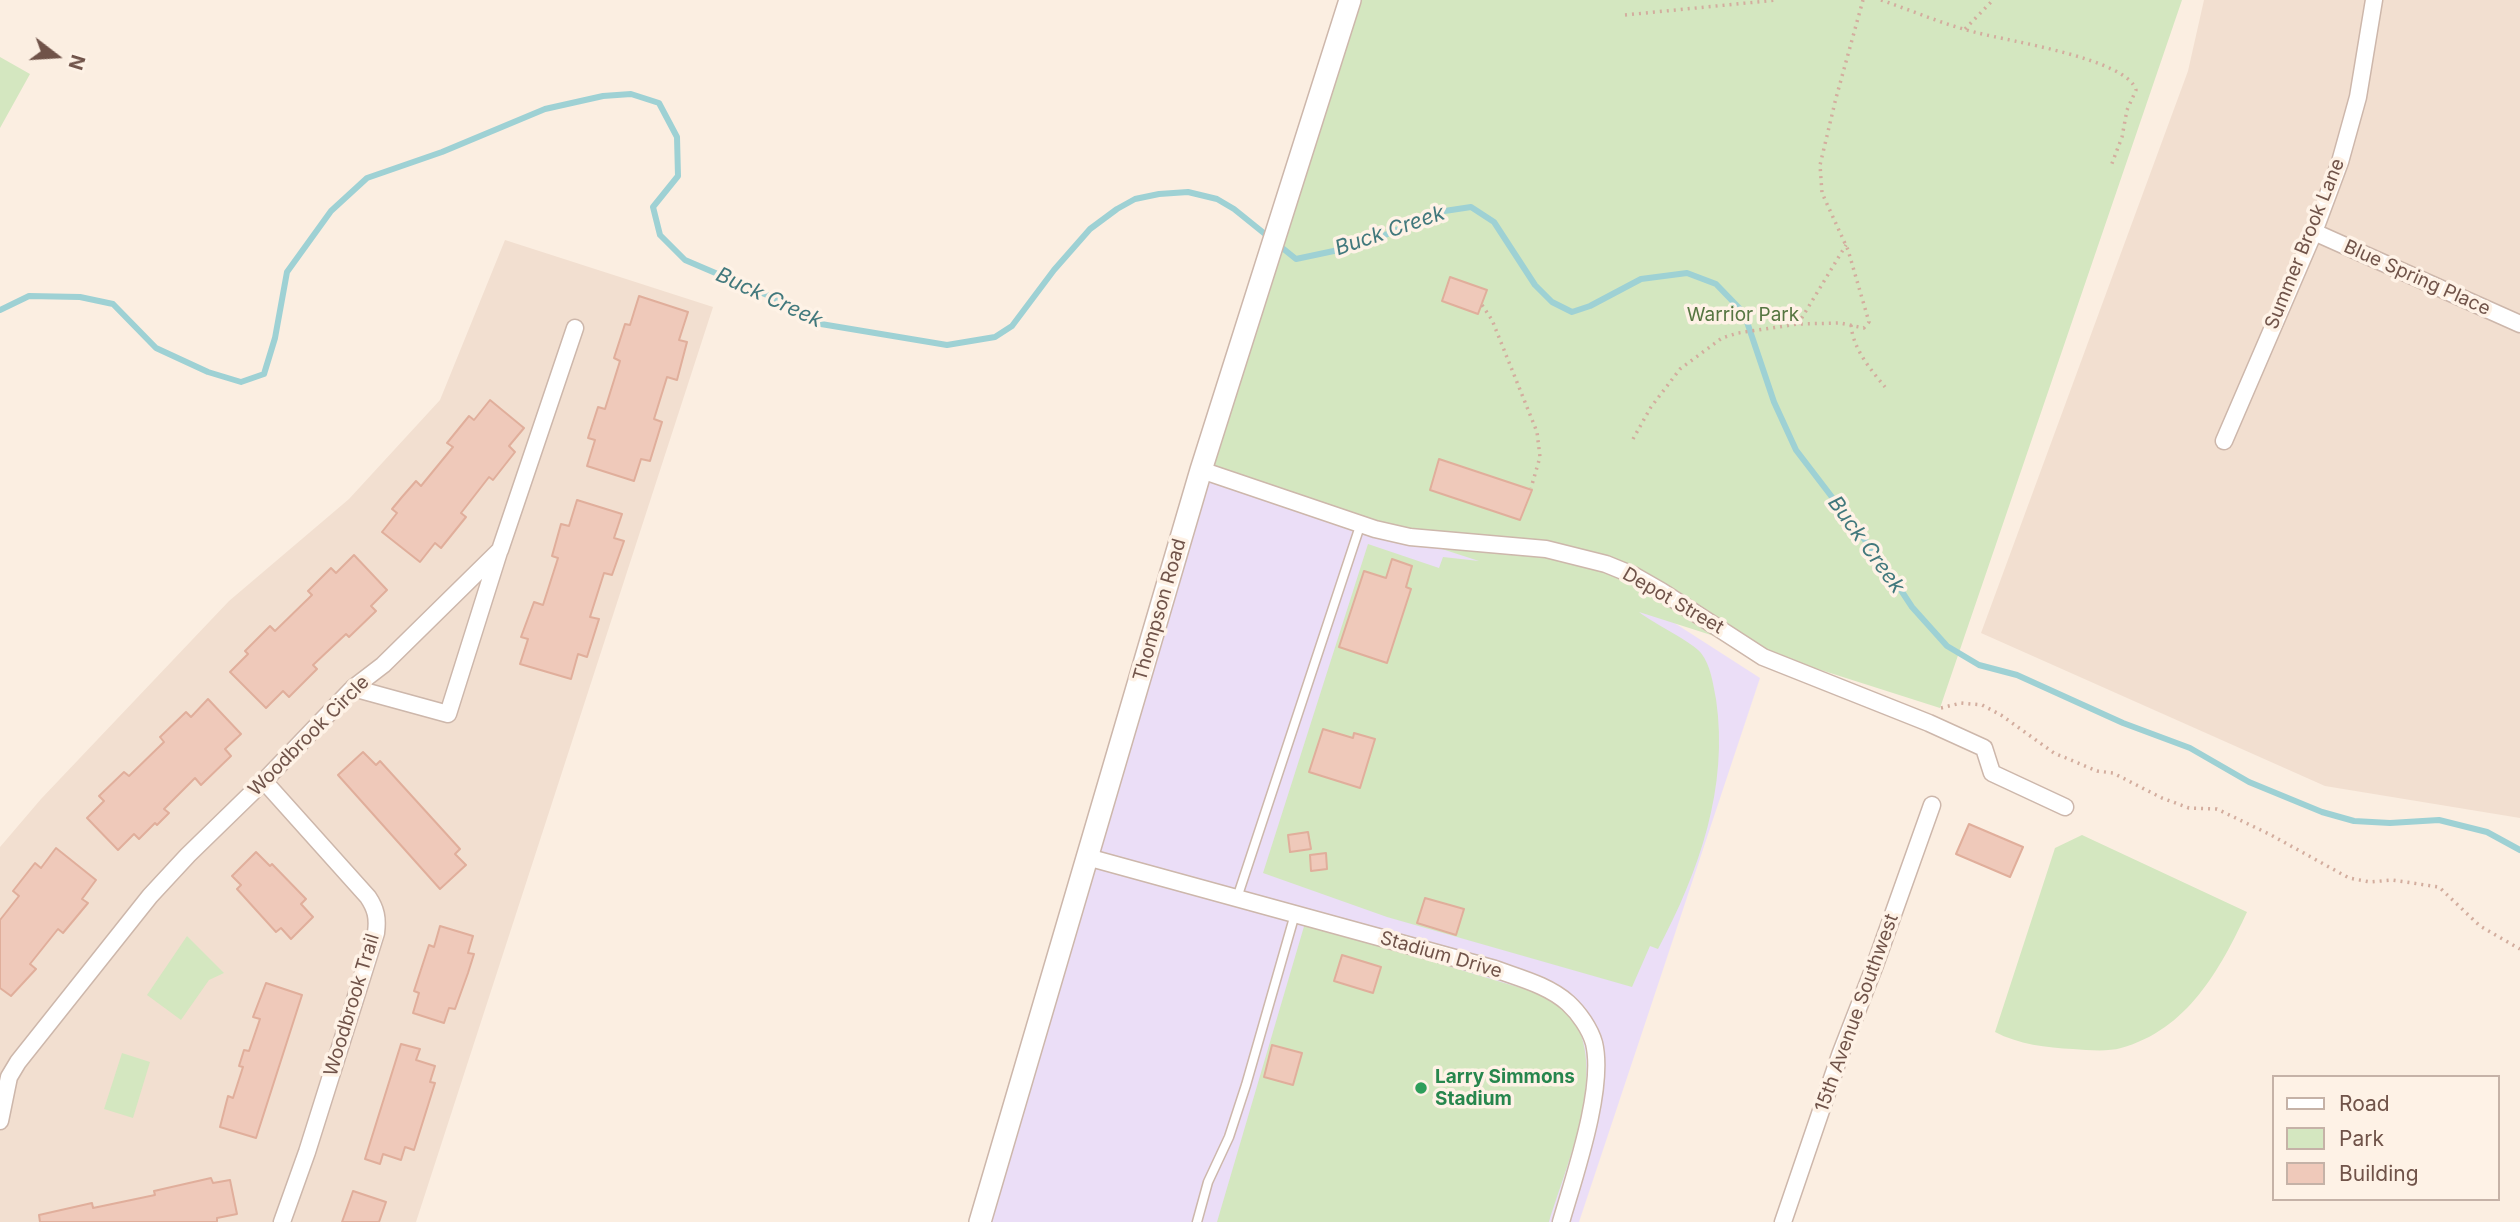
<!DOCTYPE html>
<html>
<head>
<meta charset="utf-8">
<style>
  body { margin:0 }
  #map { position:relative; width:2520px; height:1222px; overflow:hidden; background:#fbeee1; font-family:Inter,sans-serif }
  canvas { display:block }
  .legend { position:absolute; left:2272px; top:1075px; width:228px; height:126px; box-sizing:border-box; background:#fef2e6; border:2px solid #c5b2a7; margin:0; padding:9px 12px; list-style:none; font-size:21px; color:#705349 }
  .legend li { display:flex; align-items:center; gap:14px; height:35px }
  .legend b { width:35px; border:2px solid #c5b2a7 }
  .north { position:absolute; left:21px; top:21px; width:70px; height:70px; -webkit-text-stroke:5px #fef2e6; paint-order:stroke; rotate:107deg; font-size:19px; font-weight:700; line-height:28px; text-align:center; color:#705349 }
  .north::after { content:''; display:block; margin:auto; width:24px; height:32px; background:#705349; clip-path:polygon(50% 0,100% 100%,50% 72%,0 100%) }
</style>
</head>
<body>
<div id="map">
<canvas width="2520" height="1222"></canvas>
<ul class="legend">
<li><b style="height:9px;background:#fff"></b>Road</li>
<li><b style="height:19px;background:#d4e7c0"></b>Park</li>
<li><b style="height:19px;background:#efc9ba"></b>Building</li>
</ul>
<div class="north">N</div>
</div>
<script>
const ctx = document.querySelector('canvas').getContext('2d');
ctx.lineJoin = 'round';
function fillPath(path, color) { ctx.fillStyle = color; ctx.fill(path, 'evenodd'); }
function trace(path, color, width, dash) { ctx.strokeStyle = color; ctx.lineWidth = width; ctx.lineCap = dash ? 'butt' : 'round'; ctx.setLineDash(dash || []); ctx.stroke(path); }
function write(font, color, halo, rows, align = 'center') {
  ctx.font = font + ' Inter,sans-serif'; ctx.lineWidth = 7; ctx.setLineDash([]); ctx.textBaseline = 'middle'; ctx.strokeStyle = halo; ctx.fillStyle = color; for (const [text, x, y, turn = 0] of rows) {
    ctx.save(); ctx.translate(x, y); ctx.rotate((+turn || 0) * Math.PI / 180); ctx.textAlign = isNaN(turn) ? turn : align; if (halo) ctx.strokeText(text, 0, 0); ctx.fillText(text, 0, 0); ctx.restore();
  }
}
const residential = new Path2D(`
  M2204,0H2520V818L2325,786L1981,633L2188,71Z
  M505,240L713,307L416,1222H0V847L41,799L229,601L349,499L440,400Z`);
const education = new Path2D(`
  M1201,471L1631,595L1760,678L1579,1222H980Z`);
const green = new Path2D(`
  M1357,0H2182L1940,708L1639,612C1653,623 1692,642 1701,653C1711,666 1713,684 1716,699C1729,787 1699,872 1658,949L1650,946L1632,987L1387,917L1263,873L1368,544L1439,568L1443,557L1479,561L1201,471Z
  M0,57L30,74L0,128Z
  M2082,835L2247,912C2220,970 2187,1030 2121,1048C2107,1052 2088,1050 2073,1049C2047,1048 2018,1044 1995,1032L2055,848Z
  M1305,923L1531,991C1542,996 1557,1001 1565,1009C1614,1058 1566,1166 1549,1222H1217Z
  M187,936L224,973L209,980L181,1020L147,995Z
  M122,1053L150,1062L133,1118L104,1109Z`);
const stream = new Path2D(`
  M0,310L29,296L80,297L113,304L156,348L208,372L241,382L264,374L275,338L287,272L331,211L367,178L442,152L545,109L603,96L631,94L659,103L677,137L678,176L653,207L660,235L685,260L774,298L815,323L947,345L995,337L1012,326L1054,270L1090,229L1117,209L1135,199L1159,194L1188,192L1217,199L1234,209L1296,259L1362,245L1438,212L1471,207L1494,222L1535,285L1552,302L1572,312L1590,306L1641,279L1687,273L1716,284L1744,313L1774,402L1796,450L1887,569L1912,607L1947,646L1979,665L2017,675L2123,723L2190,748L2249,782L2322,812L2354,821L2390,823L2439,820L2487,832L2520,850`);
const building = new Path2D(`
  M1450,277L1487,290L1478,314L1442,301Z
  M639,296L688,312L679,340L687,342L677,380L667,377L654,419L662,422L650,461L641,459L634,481L587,466L595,440L588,438L598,407L605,409L620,361L614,358L625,324L630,325Z
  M490,400L524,428L509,446L515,452L493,480L489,477L461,513L466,517L441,548L435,543L420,562L382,532L397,513L392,509L402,497L416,481L421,486L453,447L447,443L469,416L474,420Z
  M1439,459L1532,490L1520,520L1430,490Z
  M577,500L622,514L614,538L624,541L612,575L604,573L590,617L599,619L587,657L578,654L571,679L520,664L528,639L521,637L534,602L543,605L558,558L552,556L561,524L569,526Z
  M354,555L387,590L371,606L376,611L349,637L346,634L313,665L317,669L289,697L283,691L266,708L230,672L248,654L245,651L270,626L275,631L312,595L308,591L331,568L336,573Z
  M1392,559L1412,566L1406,587L1411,589L1387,663L1339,647L1364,571L1386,578Z
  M208,699L241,734L225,749L231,756L201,785L195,778L164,809L169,813L157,825L155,823L139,839L134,834L118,850L87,818L104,801L99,796L124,772L129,776L164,742L160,737L186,712L191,717Z
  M1323,729L1353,738L1354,733L1375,739L1360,788L1309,772Z
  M363,752L376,765L380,761L460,849L455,854L466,865L440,889L338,775Z
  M1969,824L2023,847L2010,877L1956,854Z
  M1308,832L1311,849L1290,852L1288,835Z
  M56,848L96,880L82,899L88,903L63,933L58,929L30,964L36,969L11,996L0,988V920L19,896L13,891L35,863L41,868Z
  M256,852L270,866L272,864L306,899L301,904L313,917L291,939L281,928L276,932L237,889L241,885L232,876Z
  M1326,853L1327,869L1311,871L1310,855Z
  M1425,898L1464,909L1456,935L1417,923Z
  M440,926L473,936L468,953L474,954L468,973L455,1009L449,1008L444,1023L413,1013L419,993L414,991L429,945L434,947Z
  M1342,955L1381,967L1373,993L1334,981Z
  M266,983L302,995L256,1138L220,1127L228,1096L233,1098L243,1067L239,1066L244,1050L249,1051L260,1019L253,1017Z
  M401,1044L420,1049L416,1060L435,1066L430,1082L435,1083L414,1150L405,1147L401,1160L383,1154L380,1164L365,1159Z
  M1272,1045L1302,1053L1293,1085L1264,1077Z
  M211,1178L213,1183L230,1180L237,1214L217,1218V1222H40L39,1215L92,1203L93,1208L155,1195L154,1191Z
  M353,1191L386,1202L379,1222H342Z`);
const path = new Path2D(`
  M1881,0C1913,11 1945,25 1978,33C2009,41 2127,59 2136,90L2127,110L2122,137L2111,166
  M1625,15L1777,0
  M1965,29L1993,0
  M1482,305L1492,320L1537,432L1540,457L1531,488
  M1798,324L1846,245
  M1851,325C1853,349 1871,370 1885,387
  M1633,439L1651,407L1680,369L1722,338L1738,333L1798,324L1840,323L1864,328L1869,322L1848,250L1822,193L1820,165L1836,98L1863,0
  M1941,708L1961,703L1982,705L2001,715L2054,753L2097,771L2113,773L2162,798L2189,808L2217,809L2271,835L2349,878L2370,882L2392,880L2439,887L2480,926L2520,949`);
const service = new Path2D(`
  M1237,898L1361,523
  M1197,1222L1208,1182L1229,1137L1246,1085L1295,914`);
const minor = new Path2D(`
  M2314,232L2520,324
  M2224,441L2314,232L2340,162L2358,97L2374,0
  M1201,470L1375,529L1410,537L1546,549L1606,564L1633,575L1661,591L1763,657L1929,723L1984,748L1992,773L2065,807
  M353,688L448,714L499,552
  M264,781L368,897C376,909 378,918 376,933L307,1152L282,1222
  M1087,857L1495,969C1519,978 1548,985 1568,1003C1579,1013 1590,1029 1594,1043C1605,1088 1574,1177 1561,1222
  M0,1121L9,1077L18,1062L150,896L188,855L264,781L353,688L383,665L500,550L575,328
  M1783,1222L1840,1055L1875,965L1932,805`);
const tertiary = new Path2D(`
  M980,1222L1201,470L1350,0`);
const markers = [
  [1421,1088,7,"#2e9e5b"]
];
const streetNames = [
  ["Summer Brook Lane",2305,244,-68],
  ["Blue Spring Place",2417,278,24],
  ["Depot Street",1673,601,30],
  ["Thompson Road",1160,610,-74],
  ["Woodbrook Circle",309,736,-45],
  ["Stadium Drive",1441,955,16],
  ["Woodbrook Trail",352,1005,-73],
  ["15th Avenue Southwest",1857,1013,-70]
];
const parkNames = [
  ["Warrior Park",1743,315]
];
const leisureNames = [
  ["Larry Simmons",1435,1077],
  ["Stadium",1435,1099]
];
const waterNames = [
  ["Buck Creek",1390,231,-19],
  ["Buck Creek",769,298,25],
  ["Buck Creek",1866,545,54]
];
fillPath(residential, '#f2dfd0');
fillPath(education, '#ebdef7');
fillPath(green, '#d4e7c0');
trace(stream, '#9ed1d4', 6);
fillPath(building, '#efc9ba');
trace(building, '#e0ae9b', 2);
trace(service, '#cdb7ab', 11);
trace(minor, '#cdb7ab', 19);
trace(tertiary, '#cdb7ab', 24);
trace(path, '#d3ad9e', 3.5, [2, 5]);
trace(service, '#fff', 8);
trace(minor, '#fff', 16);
trace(tertiary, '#fff', 21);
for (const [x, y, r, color] of markers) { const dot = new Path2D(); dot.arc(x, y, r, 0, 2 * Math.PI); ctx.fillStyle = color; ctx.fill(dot); trace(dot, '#fef2e6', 2.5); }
write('19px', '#705349', '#fef2e6', streetNames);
write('19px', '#567642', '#fef2e6', parkNames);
write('bold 19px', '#27864d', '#fef2e6', leisureNames, 'left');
write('italic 21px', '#41787c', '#fef2e6', waterNames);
</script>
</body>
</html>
